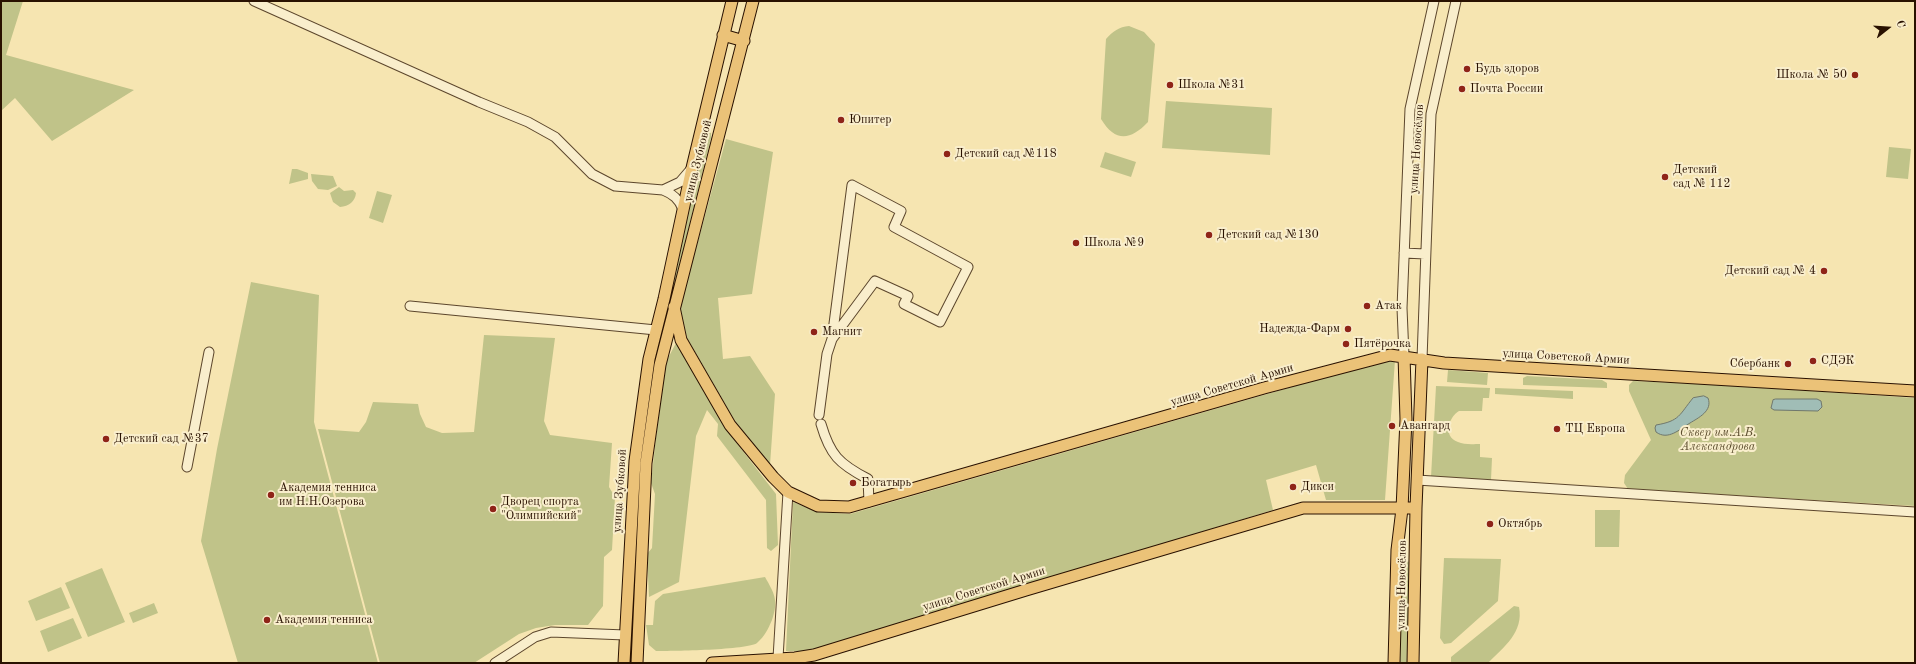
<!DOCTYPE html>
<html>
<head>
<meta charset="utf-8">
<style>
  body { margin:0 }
  #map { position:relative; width:1916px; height:664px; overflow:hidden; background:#f6e5b1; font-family:"Old Standard TT",serif }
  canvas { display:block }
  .frame { position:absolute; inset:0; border:2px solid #291100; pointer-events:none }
  .north { position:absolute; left:1868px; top:8px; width:40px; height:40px; -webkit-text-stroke:3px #f9eecc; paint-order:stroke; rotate:73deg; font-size:11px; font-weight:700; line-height:16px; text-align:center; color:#291100 }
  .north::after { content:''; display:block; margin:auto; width:14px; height:18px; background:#291100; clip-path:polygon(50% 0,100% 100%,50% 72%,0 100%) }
</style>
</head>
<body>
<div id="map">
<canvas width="1916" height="664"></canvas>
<div class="frame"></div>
<div class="north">С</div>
</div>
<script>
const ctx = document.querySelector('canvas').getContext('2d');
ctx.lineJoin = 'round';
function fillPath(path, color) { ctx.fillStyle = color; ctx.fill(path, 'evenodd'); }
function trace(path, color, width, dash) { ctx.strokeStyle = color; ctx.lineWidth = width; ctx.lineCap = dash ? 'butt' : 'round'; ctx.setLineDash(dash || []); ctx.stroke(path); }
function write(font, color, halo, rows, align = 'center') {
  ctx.font = font + ' "Old Standard TT",serif'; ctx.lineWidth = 4; ctx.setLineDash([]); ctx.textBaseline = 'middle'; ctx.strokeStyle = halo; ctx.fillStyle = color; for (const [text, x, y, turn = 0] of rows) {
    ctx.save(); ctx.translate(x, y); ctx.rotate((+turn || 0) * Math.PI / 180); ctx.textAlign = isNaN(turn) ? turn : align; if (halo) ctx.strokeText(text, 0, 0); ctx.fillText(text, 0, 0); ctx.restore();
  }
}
const green = new Path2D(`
  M1,1H23L6,55L134,90L52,141L15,98L1,111Z
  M1129,26L1144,32L1155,44L1148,122C1130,141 1115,142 1101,119L1106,39C1113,31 1119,27 1129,26Z
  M1166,101L1272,108L1270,155L1162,148Z
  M708,132L711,133V138L669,307L667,303L704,138Z
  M726,139L773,152L752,294L718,298L723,359L750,356L775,394L770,465L735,421L687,338L680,307Z
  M1889,147L1911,149L1908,179L1886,177Z
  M1105,152L1136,162L1131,177L1100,167Z
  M292,169H297L308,173V179L289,184Z
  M311,174L333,176L337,186L328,190L318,189L312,181Z
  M339,187L344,191L353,190L356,193C355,202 349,206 340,207L333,202L330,193Z
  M377,191L392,195L383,223L369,218Z
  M251,282L319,295L314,422L378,663H238L201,541L217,449Z
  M484,335L555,338L544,421L550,435L612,443L609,487L615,497L612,550L604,557L603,606L588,625H555L536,628L519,634L474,663H380L318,429L359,432L366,422L373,402L418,404L420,414L426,427L442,433L474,432Z
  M659,343H661L632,650L630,645L639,455L645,406Z
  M676,343L725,428L776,494L778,545L771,551L767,548L766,500L717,436L718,424L707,410L696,436L679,582L649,597L647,554L652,548L655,494L651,483L661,391L667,360Z
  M1389,359L1395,360L1385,500H1326L1316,465L1266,480L1273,510L810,651H786L793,502L817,512L850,514Z
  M1448,370L1488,373L1487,385L1447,382Z
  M1527,376L1602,380L1607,383V388L1523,385V378Z
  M1633,381L1718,385L1915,398V506L1628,489L1624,483L1625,475L1651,440L1629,391V385Z
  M1436,386L1490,388L1489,398H1483L1482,411H1459C1449,417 1442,436 1458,442C1464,445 1474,444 1480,444V457L1492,458L1491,480L1431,477Z
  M1495,388L1573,391V399L1495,394Z
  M1595,510H1620L1619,547H1595Z
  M1444,558L1501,559L1498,601L1451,643L1444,644L1440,638Z
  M1403,561L1411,562L1408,663H1400Z
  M102,568L125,622L88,637L65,583Z
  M765,577C774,593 779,600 772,620C768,629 765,636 757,643C748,650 672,651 656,651L649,645L646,625H653L655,601L663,594Z
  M61,587L70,608L36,621L28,601Z
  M154,603L158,613L133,623L129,613Z
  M1514,606L1519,607C1524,632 1504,647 1488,663H1451V657Z
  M73,618L82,638L48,652L40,631Z`);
const water = new Path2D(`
  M1704,396L1708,398C1713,411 1698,418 1690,423C1680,429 1668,441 1656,432L1655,428L1656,425C1680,421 1679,415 1693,398Z
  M1776,399H1817L1821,401L1822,407L1818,411L1774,410L1771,408L1773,400Z`);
const minor = new Path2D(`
  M254,1L479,102L528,122L555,137L592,174L615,186L663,190L680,182L692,168
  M663,190C673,194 679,199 683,209
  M1404,253L1425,254
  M410,306L656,330
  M1404,356L1402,308L1410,109L1434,1
  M1422,359L1431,114L1456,1
  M819,415L827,354L832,339L852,185L901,211L894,227L968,267L940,322L904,304L908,296L875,281L832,339
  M821,424C830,455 839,464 868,479L869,502
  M187,467L209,352
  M1417,480L1915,512
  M778,658L788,492
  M495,663L535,637L551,632L625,635`);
const major = new Path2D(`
  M723,35L744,41
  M674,307L681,340L730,425L773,477L788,492L818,506L849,507L1264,388L1390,355L1444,363L1915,391
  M624,663L635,461L649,359L664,299L692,168L732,1
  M637,663L646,463L660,365L753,1
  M712,663L795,658L814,655L1026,590L1303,508H1416
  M1394,663L1397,550L1402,509L1406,419L1404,356
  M1413,663L1416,508L1422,359`);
const markers = [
  [1467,69,4,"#8f2418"],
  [1855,75,4,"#8f2418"],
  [1170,85,4,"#8f2418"],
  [1462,89,4,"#8f2418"],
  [841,120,4,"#8f2418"],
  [947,154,4,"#8f2418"],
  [1665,177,4,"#8f2418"],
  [1209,235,4,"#8f2418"],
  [1076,243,4,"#8f2418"],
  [1824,271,4,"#8f2418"],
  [1367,306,4,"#8f2418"],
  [1348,329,4,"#8f2418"],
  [814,332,4,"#8f2418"],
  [1346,344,4,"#8f2418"],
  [1813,361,4,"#8f2418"],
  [1788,364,4,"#8f2418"],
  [1392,426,4,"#8f2418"],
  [1557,429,4,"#8f2418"],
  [106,439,4,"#8f2418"],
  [853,483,4,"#8f2418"],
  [1293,487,4,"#8f2418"],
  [271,495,4,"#8f2418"],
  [493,509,4,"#8f2418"],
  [1490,524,4,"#8f2418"],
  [267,620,4,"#8f2418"]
];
const poiNames = [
  ["Будь здоров",1475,69],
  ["Школа № 50",1847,75,"right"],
  ["Школа №31",1178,85],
  ["Почта России",1470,89],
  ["Юпитер",849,120],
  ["Детский сад №118",955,154],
  ["Детский",1673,170],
  ["сад № 112",1673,184],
  ["Детский сад №130",1217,235],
  ["Школа №9",1084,243],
  ["Детский сад № 4",1816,271,"right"],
  ["Атак",1375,306],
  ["Надежда-Фарм",1340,329,"right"],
  ["Магнит",822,332],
  ["Пятёрочка",1354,344],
  ["СДЭК",1821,361],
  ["Сбербанк",1780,364,"right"],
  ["Авангард",1400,426],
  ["ТЦ Европа",1565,429],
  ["Детский сад №37",114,439],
  ["Богатырь",861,483],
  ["Дикси",1301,487],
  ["Академия тенниса",279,488],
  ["им Н.Н.Озерова",279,502],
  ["Дворец спорта",501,502],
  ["\"Олимпийский\"",501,516],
  ["Октябрь",1498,524],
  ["Академия тенниса",275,620]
];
const streetNames = [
  ["улица Новосёлов",1417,149,-86],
  ["улица Зубковой",698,161,-76],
  ["улица Советской Армии",1566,357,3],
  ["улица Советской Армии",1232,385,-16],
  ["улица Зубковой",620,491,-86],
  ["улица Новосёлов",1402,585,-89],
  ["улица Советской Армии",984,589,-17]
];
const parkNames = [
  ["Сквер им.А.В.",1718,433],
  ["Александрова",1718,447]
];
fillPath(green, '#c0c389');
fillPath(water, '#a0bdb6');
trace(water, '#70786d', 1);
trace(minor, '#5c462c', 11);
trace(major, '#291100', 13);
trace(minor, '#f9eecc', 9);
trace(major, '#ebc278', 11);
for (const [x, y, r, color] of markers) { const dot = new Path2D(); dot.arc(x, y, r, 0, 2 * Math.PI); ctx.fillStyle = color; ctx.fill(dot); trace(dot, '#f9eecc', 1.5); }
write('12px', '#291100', '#f9eecc', poiNames, 'left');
write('12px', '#291100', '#f9eecc', streetNames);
write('italic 12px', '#5e4f30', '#f9eecc', parkNames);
</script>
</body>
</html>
